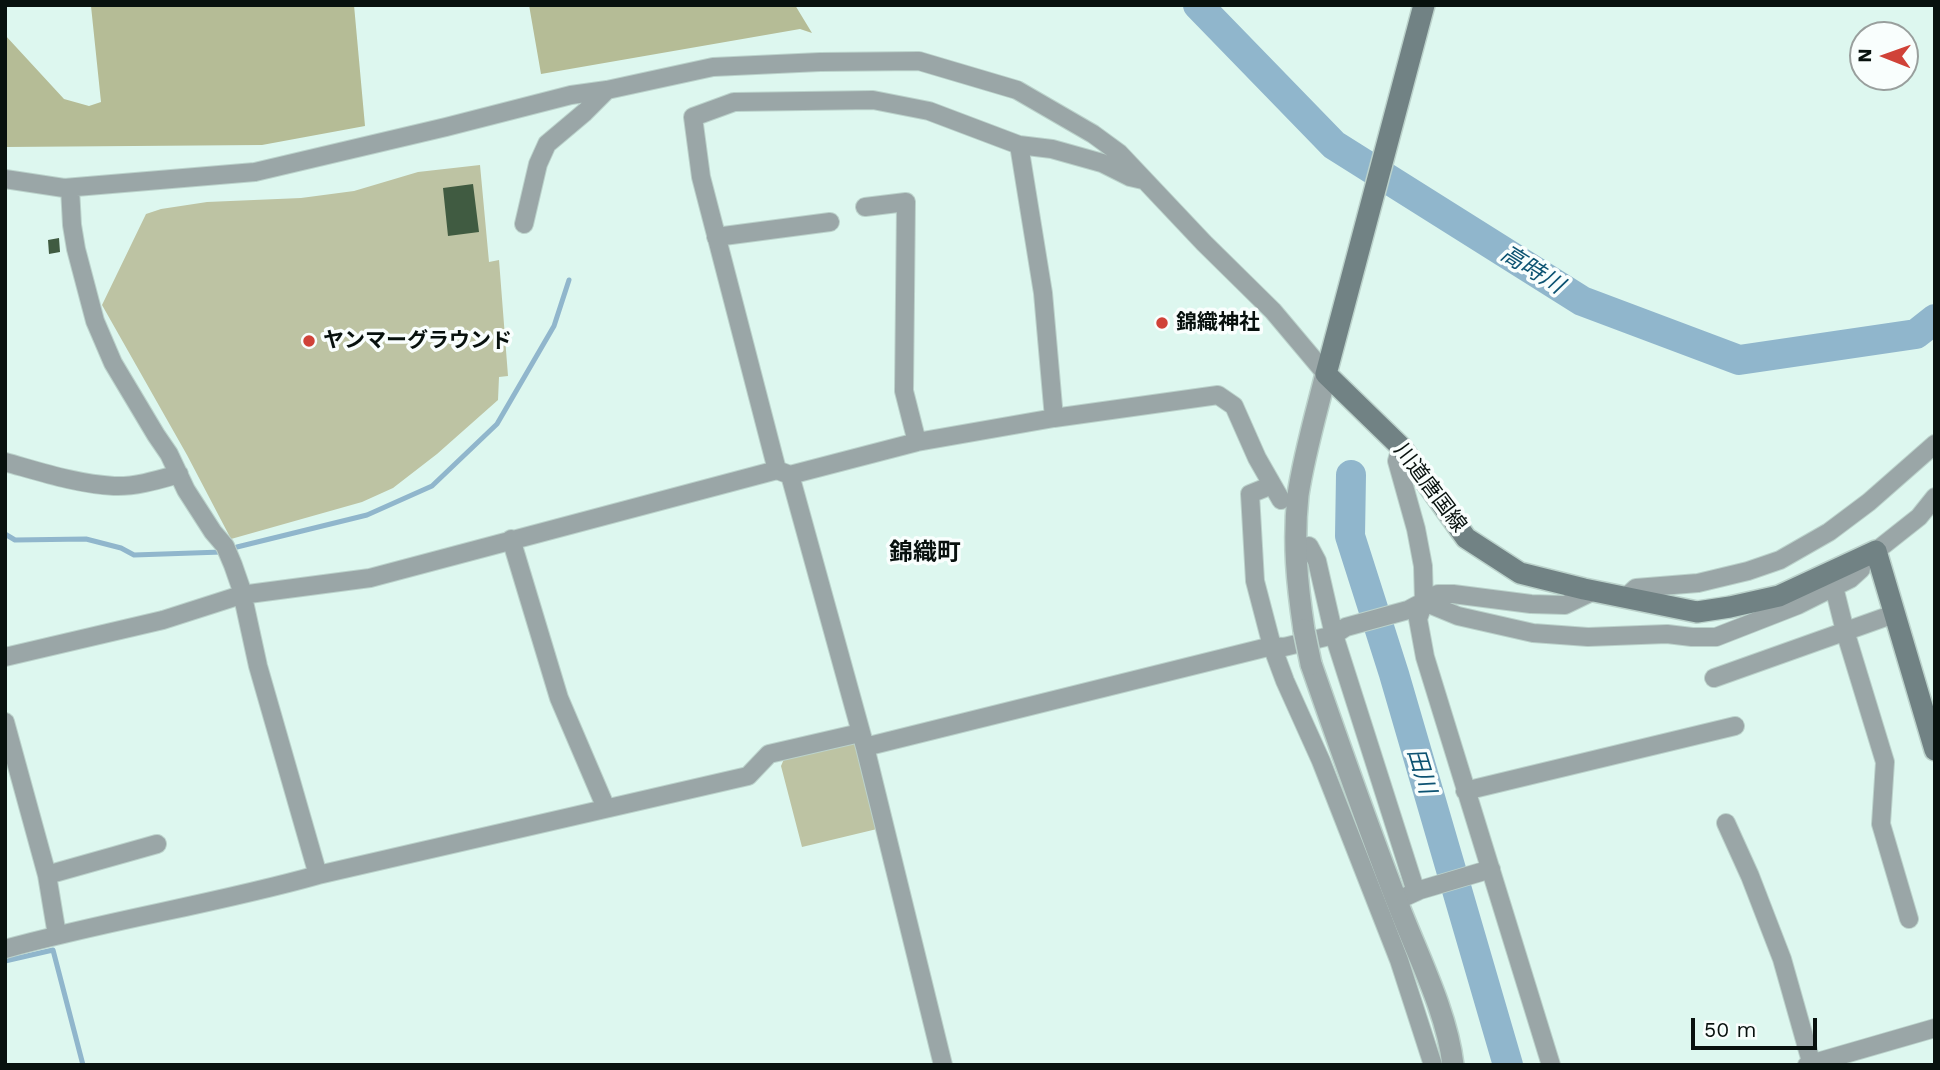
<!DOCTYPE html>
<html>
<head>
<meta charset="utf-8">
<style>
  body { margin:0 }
  #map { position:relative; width:1940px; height:1070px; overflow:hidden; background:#ddf7ef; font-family:"Work Sans",sans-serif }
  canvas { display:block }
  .frame { position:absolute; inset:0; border:7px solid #08110e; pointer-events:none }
  .north { position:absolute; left:1849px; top:21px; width:70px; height:70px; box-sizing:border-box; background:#f9fefd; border:2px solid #999f9d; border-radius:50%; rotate:271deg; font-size:19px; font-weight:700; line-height:28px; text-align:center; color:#08110e }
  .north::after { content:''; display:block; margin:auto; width:24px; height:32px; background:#d04238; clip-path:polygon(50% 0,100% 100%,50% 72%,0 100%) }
  .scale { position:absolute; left:1691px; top:1018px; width:126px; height:32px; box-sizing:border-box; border:4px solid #08110e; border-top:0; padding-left:9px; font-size:21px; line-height:24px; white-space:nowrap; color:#08110e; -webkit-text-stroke:5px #f9fefd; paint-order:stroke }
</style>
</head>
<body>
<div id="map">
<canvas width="1940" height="1070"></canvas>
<div class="frame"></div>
<div class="north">N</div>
<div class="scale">50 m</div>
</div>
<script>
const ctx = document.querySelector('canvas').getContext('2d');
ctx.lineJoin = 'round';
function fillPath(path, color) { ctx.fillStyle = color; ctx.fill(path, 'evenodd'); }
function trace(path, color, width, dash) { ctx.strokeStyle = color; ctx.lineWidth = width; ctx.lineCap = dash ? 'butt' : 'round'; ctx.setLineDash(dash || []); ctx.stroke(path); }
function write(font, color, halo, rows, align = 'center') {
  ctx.font = font + ' "Work Sans","Noto Sans JP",sans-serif'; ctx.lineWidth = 7; ctx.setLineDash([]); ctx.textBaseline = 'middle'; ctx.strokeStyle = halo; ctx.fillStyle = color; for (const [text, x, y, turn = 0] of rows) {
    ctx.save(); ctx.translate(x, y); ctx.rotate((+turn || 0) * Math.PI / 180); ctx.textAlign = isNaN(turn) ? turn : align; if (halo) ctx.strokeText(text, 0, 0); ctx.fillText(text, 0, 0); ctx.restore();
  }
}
const green = new Path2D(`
  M480,165L489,262L499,260L508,376L499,377L498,400L437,454L393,488L362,502L231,539L187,455L102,305L146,214L161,209L207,202L301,198L354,191L418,172Z
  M857,743L877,829L802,847L781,766L784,759Z`);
const forest = new Path2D(`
  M354,5L365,126L262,145L5,147V35L64,99L89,106L101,102L91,6Z
  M529,5H795L812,33L800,29L541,74Z`);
const stream = new Path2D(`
  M5,534L15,540L86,539L121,548L134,555L222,552
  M237,547L367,515L432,486L497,424L554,326L569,280
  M5,961L53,950L83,1065`);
const river = new Path2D(`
  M1198,5L1334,145L1582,301L1739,360L1916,334L1935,319
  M1351,475L1350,536L1394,674L1508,1065`);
const building = new Path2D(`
  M473,184L479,232L448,236L443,188Z
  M59,238L60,252L49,254L48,240Z`);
const minor = new Path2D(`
  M1019,145L1043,293L1054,418
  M5,179L64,188L255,172L446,127L571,95L607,90L713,67L820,62L919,61L1017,90L1093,134L1119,153L1204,243L1273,311L1326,374
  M1143,180L1130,177L1102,163L1052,149L1019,145L929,111L873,100L734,102L693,117L701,177L777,470L790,475L917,442L1054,418L1218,395L1234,406L1257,458L1281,500
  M70,188L72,225L76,249L95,321L113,363L156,435L169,454L186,490L213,532L225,546L233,565L241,588L258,666L318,875
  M865,207L906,202L904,391L917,442
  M524,224L538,164L547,144L585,112L607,90
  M716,237L830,222
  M1401,447L1397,461L1416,529L1423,566L1424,602L1418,619L1425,657L1551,1065
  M5,462C41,472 77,484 114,486C135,487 158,480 179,474
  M790,475L865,747L943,1065
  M1272,485L1250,494L1255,581L1272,646L1285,681L1321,761L1399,960L1433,1065
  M511,539L559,698L606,808
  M1309,546L1317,561L1334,635L1416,892
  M1876,551L1919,517L1935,497
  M1834,587L1845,631L1885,762L1881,824L1909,919
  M1625,598L1636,588L1698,583L1748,571L1780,560L1829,532L1869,502L1935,444
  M1424,602L1458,616L1533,633L1588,637L1667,634L1692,637H1716L1798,605L1850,579L1861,569V558
  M5,657L163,620L241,595L370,578L777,470
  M1714,678L1894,614
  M5,722L47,875L157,844
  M865,747L1272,646L1284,647L1334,635L1346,627L1408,610L1438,594H1453L1531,604L1565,605L1594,591
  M1465,791L1735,726
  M1726,823L1750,876L1782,959L1812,1065
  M47,875L57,935
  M1407,896L1420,890L1491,869
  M5,949C109,920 215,904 318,875L748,776L769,754L860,733
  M1807,1065L1935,1028`);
const tertiary = new Path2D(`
  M1304,630C1297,583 1293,542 1298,495C1304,455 1316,414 1326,374
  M1311,664C1339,744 1367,825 1398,904C1417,954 1447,1012 1453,1065`);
const secondary = new Path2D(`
  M1424,5L1326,374L1401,447L1466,538L1520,573L1584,589L1697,612L1730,607L1779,596L1876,551L1935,750`);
const tertiaryBridge = new Path2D(`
  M1304,630L1311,664`);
const markers = [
  [1162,323,7,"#d04238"],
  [309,341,7,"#d04238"]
];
const poiNames = [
  ["錦織神社",1176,323],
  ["ヤンマーグラウンド",323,341]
];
const streetNames = [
  ["川道唐国線",1430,488,53]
];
const waterNames = [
  ["高時川",1532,270,32],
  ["田川",1421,771,73]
];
const quarterNames = [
  ["錦織町",925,553]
];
fillPath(green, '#bdc3a3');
fillPath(forest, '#b5bc96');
trace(stream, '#90b6cc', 5);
trace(river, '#90b6cc', 30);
fillPath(building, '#405b41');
trace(minor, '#bbd2cb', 20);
trace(tertiary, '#bbd2cb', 24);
trace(secondary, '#bbd2cb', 24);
trace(minor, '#9aa6a7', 18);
trace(tertiary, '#9aa6a7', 21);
trace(secondary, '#718284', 21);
trace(tertiaryBridge, '#bbd2cb', 24, []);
trace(tertiaryBridge, '#9aa6a7', 21);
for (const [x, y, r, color] of markers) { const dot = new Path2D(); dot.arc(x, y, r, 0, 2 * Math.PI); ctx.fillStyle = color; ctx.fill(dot); trace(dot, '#f9fefd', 2.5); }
write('bold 21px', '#08110e', '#f9fefd', poiNames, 'left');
write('21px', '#08110e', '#f9fefd', streetNames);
write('italic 23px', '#0d5372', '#f9fefd', waterNames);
write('bold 24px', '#08110e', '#f9fefd', quarterNames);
</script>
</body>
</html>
